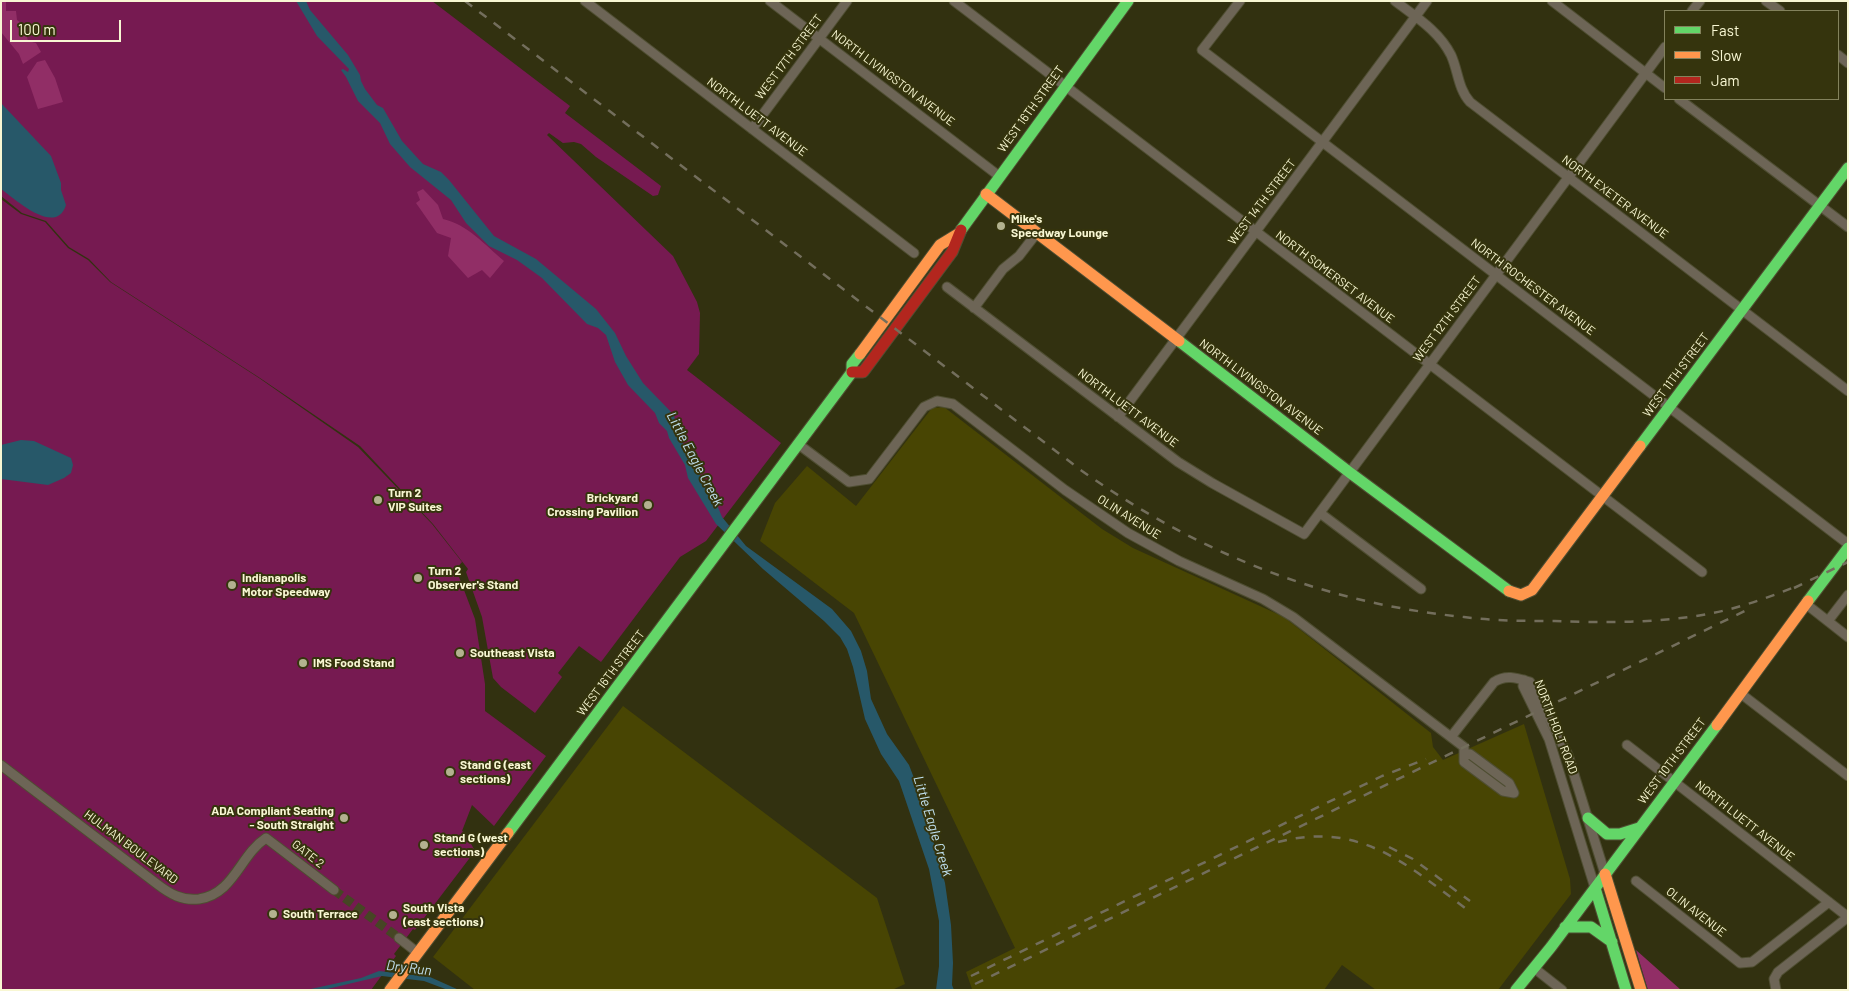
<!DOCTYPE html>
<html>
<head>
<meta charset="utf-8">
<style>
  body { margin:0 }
  #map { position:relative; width:1849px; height:991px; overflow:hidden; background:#323110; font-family:Barlow,sans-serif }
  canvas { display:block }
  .frame { position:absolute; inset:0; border:2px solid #f8f7d3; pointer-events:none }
  .legend { position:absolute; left:1664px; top:10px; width:175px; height:90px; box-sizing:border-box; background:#35340d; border:1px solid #83825c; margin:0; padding:6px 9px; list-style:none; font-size:15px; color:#f8f7d3 }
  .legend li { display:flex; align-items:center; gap:10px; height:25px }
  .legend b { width:25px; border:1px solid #83825c }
  .scale { position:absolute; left:10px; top:20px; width:111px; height:22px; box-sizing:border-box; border:2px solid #f8f7d3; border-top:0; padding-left:6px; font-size:15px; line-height:18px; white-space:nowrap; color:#f8f7d3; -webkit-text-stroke:4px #35340d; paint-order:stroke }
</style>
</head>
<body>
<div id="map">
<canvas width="1849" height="991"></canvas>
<div class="frame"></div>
<ul class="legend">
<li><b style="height:6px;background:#63d668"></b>Fast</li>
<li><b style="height:6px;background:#ff974d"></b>Slow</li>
<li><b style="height:6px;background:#b3261e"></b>Jam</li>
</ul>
<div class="scale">100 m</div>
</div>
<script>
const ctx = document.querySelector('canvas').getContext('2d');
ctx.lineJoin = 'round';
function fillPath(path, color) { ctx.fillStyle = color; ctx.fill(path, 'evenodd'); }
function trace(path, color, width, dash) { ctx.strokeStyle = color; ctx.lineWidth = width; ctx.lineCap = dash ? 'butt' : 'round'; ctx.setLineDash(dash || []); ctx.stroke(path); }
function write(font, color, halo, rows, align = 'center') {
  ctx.font = font + ' Barlow,sans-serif'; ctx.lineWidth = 4; ctx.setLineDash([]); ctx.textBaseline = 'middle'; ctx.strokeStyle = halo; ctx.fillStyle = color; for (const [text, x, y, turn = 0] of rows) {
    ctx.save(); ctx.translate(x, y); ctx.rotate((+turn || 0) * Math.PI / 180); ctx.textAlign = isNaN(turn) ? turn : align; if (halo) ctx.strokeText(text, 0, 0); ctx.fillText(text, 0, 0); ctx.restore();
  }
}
const built = new Path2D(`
  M944,407L1102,529L1133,548L1284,617L1431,733L1433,747L1443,760L1524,724L1570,879L1571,894L1498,990H1376L1342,965L1324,990L972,989L966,972L1015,948L854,613L760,541L775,503L807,466L856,506L932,408Z
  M623,706L877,898L905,984L892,990H475L433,957Z`);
const green = new Path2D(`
  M1,1H432L570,106L565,113L661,186L658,195L653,196L596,157L581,144L574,142L563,143L549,133L547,135L673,256L697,302L700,313L699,354L687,370L781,443L706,541L680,557L601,662L579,646L558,673L562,677L535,713L501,687L493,678L482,617L466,572L468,569L433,524L360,446L260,378L111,282L89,259L69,247L46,221L22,213L1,196Z
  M1,199L21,214L45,222L68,248L88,260L110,282L259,378L358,447L432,524L462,562L456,569L475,619L485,684V711L546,756L494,826L472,805L462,831L465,833L475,851L415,930L413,929L394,954L396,956L371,990H1Z`);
const forest = new Path2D(`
  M1,1H6V11H16L17,20L24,25L28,41L36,43L41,52L23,64L19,54L1,32Z
  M45,60L55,78L63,102L38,109L27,77L37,62Z
  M423,189L438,205L443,219C467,224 486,246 504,261L490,278L482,270L468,278L448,256L451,238L437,233L416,203L420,200L417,192Z
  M1636,950L1681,990H1648Z`);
const water = new Path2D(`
  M296,1H306L310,10L348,55L360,75L361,81L365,89L377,105L383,108L402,141L423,164L441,172L449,180L494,236L536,259L596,309L615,333L626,356L643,383L674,415L678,434L698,472L713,495L722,517L746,546L832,609L851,631L861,651L867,671L871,699L887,734L909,765L919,791L945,883L951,925L953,963L952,985L954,990H936L939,966V921L929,869L899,781L881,754L865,719L853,667L847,649L840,637L824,621L763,569L716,524L688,478L685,465L669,438L667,431L659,423L655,413L628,385L615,362L606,335L598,328L587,324L542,278L517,260L489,246L466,223L451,200L410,167L390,144L380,123L358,101L346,77L341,70L343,69L348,72L349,69L317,36Z
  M1,103L51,156L61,183V190L66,205C56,237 15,199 1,189Z
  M21,440L34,441L71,458L73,465L71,473L64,478L48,485L1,479V445Z
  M379,971L430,977L459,990H448L424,981L382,976L323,990H306L361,978Z`);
const streetTunnel = new Path2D(`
  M334,890L399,938`);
const street = new Path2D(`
  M585,1L914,253
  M770,1L999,176
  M954,1L1702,572
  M1240,1L1202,50L1848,544
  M1395,1C1416,17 1439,31 1451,55C1458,70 1458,89 1470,102L1848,391
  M1552,1L1665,88
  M1766,1L1780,11
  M1692,11L1700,1
  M1838,55L1848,63
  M1679,99L1848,227
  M752,129L847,1
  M947,287L1178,462L1212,483L1304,534L1665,47
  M974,308L1003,269L1019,256L1036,234
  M1118,417L1427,1
  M798,444L849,482L869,479L924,407L937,401L953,404L1065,490L1128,533L1179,561L1263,599L1293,617L1464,747V762L1503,791L1514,793
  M1320,513L1421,589
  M1806,604L1848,637
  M1828,621L1848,595
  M1524,680L1523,686L1549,739L1595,888
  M1740,693L1848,776
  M1451,737L1494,682C1506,674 1517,678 1530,682L1568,755L1605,874
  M1627,745L1848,917
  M1465,755L1470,754L1509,783L1514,793
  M1,765L157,884C170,894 182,901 199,899C234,894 240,855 266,838L334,890
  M1636,881L1740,963L1752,962L1829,902
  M399,938L418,953
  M1534,968L1562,990
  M1776,990L1774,979L1778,972L1848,917`);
const fast = new Path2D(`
  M961,230L1128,1
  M1179,341L1349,472L1509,591
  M1640,446L1848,168
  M1808,601L1848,548
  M1588,818L1607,834H1620L1639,828
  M508,833L852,372V364L860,354
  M1595,888L1626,990
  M1565,927H1591L1612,942
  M1516,990L1551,947L1717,725`);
const slow = new Path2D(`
  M986,194L1179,341
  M860,354L940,245L958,234
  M1509,591L1521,595L1532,590L1640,446
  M1717,725L1808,601
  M1605,874L1641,990
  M390,990L508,833`);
const jam = new Path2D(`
  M852,372H863L952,252L961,230`);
const rail = new Path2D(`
  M465,1L1082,471C1199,553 1322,603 1464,617C1494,621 1524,621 1555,621C1606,623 1663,623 1713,613C1743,607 1772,596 1800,585
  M1794,588L1848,562
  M1278,842C1359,821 1405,863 1465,908
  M1389,847L1413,859L1470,901
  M971,976L1382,776L1426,759
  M975,984L1751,608`);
const markers = [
  [1001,226,5,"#b3b28f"],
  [378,500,5,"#b3b28f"],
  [648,505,5,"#b3b28f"],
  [418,578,5,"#b3b28f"],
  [232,585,5,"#b3b28f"],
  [460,653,5,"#b3b28f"],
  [303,663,5,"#b3b28f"],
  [450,772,5,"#b3b28f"],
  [344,818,5,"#b3b28f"],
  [424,845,5,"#b3b28f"],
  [273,914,5,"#b3b28f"],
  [393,915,5,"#b3b28f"]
];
const streetNames = [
  ["WEST 17TH STREET",789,57,-53],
  ["NORTH LIVINGSTON AVENUE",893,78,37],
  ["WEST 16TH STREET",1031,109,-54],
  ["NORTH LUETT AVENUE",757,117,37],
  ["NORTH EXETER AVENUE",1615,197,37],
  ["WEST 14TH STREET",1262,202,-53],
  ["NORTH SOMERSET AVENUE",1335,277,37],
  ["NORTH ROCHESTER AVENUE",1533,287,37],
  ["WEST 12TH STREET",1447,319,-53],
  ["WEST 11TH STREET",1676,375,-53],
  ["NORTH LIVINGSTON AVENUE",1261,387,37],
  ["NORTH LUETT AVENUE",1128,408,37],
  ["OLIN AVENUE",1129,517,32],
  ["WEST 16TH STREET",611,673,-53],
  ["NORTH HOLT ROAD",1556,727,69],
  ["WEST 10TH STREET",1672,761,-53],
  ["NORTH LUETT AVENUE",1745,821,38],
  ["HULMAN BOULEVARD",131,847,37],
  ["GATE 2",308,854,38],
  ["OLIN AVENUE",1696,912,38]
];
const poiNames = [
  ["Mike's",1011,219],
  ["Speedway Lounge",1011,233],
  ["Turn 2",388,493],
  ["VIP Suites",388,507],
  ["Brickyard",638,498,"right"],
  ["Crossing Pavilion",638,512,"right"],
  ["Turn 2",428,571],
  ["Observer's Stand",428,585],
  ["Indianapolis",242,578],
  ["Motor Speedway",242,592],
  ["Southeast Vista",470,653],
  ["IMS Food Stand",313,663],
  ["Stand G (east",460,765],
  ["sections)",460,779],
  ["ADA Compliant Seating",334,811,"right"],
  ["- South Straight",334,825,"right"],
  ["Stand G (west",434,838],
  ["sections)",434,852],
  ["South Vista",403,908],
  ["(east sections)",403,922],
  ["South Terrace",283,914]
];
const waterNames = [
  ["Little Eagle Creek",695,459,62],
  ["Little Eagle Creek",933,826,73],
  ["Dry Run",409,968,7]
];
fillPath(built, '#484503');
fillPath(green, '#761a51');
fillPath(forest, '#912e66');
fillPath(water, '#275869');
trace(streetTunnel, '#464524', 9, [9, 4.5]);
trace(street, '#4f4e32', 11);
trace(fast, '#4f4e32', 13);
trace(slow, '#4f4e32', 13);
trace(jam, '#4f4e32', 13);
trace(street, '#6d6556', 9);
trace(fast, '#63d668', 11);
trace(slow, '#ff974d', 11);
trace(jam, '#b3261e', 11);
trace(rail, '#736e5c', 2.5, [9, 9]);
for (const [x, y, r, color] of markers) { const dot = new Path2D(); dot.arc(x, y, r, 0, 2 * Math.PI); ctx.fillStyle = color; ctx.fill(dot); trace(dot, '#35340d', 2); }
write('12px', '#f8f7d3', '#35340d', streetNames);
write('bold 12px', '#f8f7d3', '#35340d', poiNames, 'left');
write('italic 14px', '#c0e0ef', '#35340d', waterNames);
</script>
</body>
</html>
